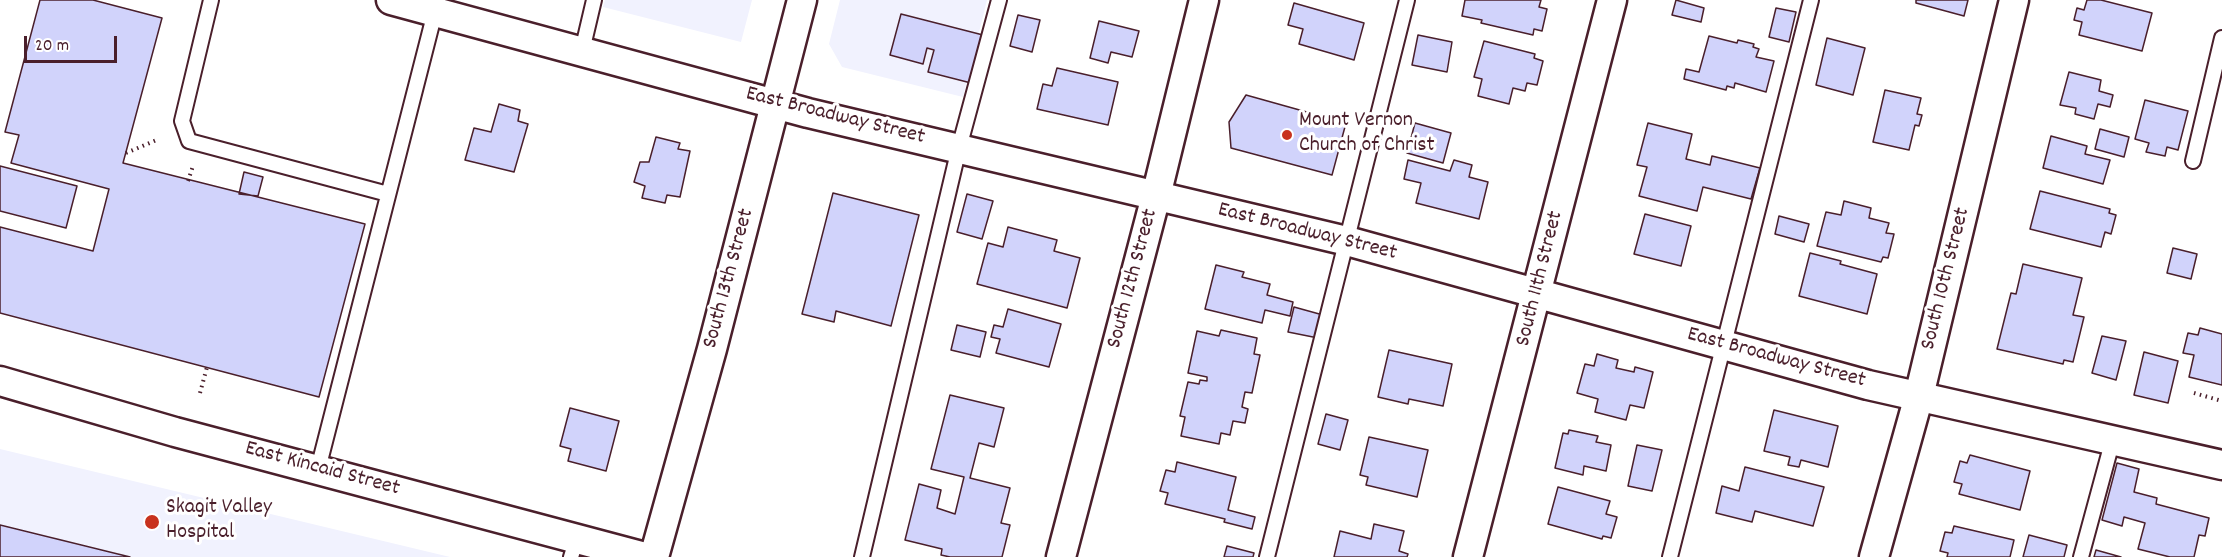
<!DOCTYPE html>
<html>
<head>
<meta charset="utf-8">
<style>
  body { margin:0 }
  #map { position:relative; width:2222px; height:557px; overflow:hidden; background:#fff; font-family:Dekko,sans-serif }
  canvas { display:block }
  .scale { position:absolute; left:24px; top:36px; width:93px; height:27px; box-sizing:border-box; border:3px solid #4a1f2b; border-top:0; padding-left:8px; font-size:18px; line-height:21px; white-space:nowrap; color:#4a1f2b; -webkit-text-stroke:4px #fff; paint-order:stroke }
</style>
</head>
<body>
<div id="map">
<canvas width="2222" height="557"></canvas>
<div class="scale">20 m</div>
</div>
<script>
const ctx = document.querySelector('canvas').getContext('2d');
ctx.lineJoin = 'round';
function fillPath(path, color) { ctx.fillStyle = color; ctx.fill(path, 'evenodd'); }
function trace(path, color, width, dash) { ctx.strokeStyle = color; ctx.lineWidth = width; ctx.lineCap = dash ? 'butt' : 'round'; ctx.setLineDash(dash || []); ctx.stroke(path); }
function write(font, color, halo, rows, align = 'center') {
  ctx.font = font + ' Dekko,sans-serif'; ctx.lineWidth = 6; ctx.setLineDash([]); ctx.textBaseline = 'middle'; ctx.strokeStyle = halo; ctx.fillStyle = color; for (const [text, x, y, turn = 0] of rows) {
    ctx.save(); ctx.translate(x, y); ctx.rotate((+turn || 0) * Math.PI / 180); ctx.textAlign = isNaN(turn) ? turn : align; if (halo) ctx.strokeText(text, 0, 0); ctx.fillText(text, 0, 0); ctx.restore();
  }
}
const built = new Path2D(`
  M605,0H752L741,42L603,7Z
  M840,0H987L963,97L842,67L829,44Z
  M0,449L158,487L450,557H0Z`);
const building = new Path2D(`
  M40,0H93L162,18L123,163L365,224L319,397L0,313V227L93,251L109,189L11,163L19,135L5,132Z
  M1465,0H1541L1539,7L1547,9L1542,31L1534,29L1533,35L1481,23L1482,20L1462,16Z
  M1676,0L1704,8L1701,22L1672,15Z
  M1916,0H1968L1964,16L1916,3Z
  M2087,0H2101L2152,13L2142,51L2079,35L2082,22L2074,20L2077,8L2084,10Z
  M1294,3L1364,23L1354,60L1299,44L1303,29L1288,25Z
  M1776,8L1796,12L1789,42L1769,37Z
  M901,14L983,35L971,83L928,72L934,50L927,48L923,64L890,55Z
  M1018,15L1040,20L1032,52L1010,46Z
  M1099,21L1139,31L1132,57L1111,52L1108,63L1090,58Z
  M1418,35L1452,42L1447,72L1412,65Z
  M1709,36L1737,43L1738,40L1754,44L1753,47L1759,49L1756,57L1774,61L1766,92L1735,83L1734,88L1727,86L1726,90L1684,79L1686,69L1699,72Z
  M1827,38L1865,48L1853,95L1816,85Z
  M1484,41L1535,54L1534,58L1543,61L1537,85L1527,83L1525,91L1513,88L1509,104L1478,96L1482,79L1474,77Z
  M1057,68L1118,82L1108,125L1037,109L1043,84L1052,86Z
  M2069,72L2101,80L2099,91L2113,95L2110,107L2098,104L2094,119L2075,114L2076,108L2060,105Z
  M1885,90L1921,98L1917,114L1922,115L1919,126L1915,125L1909,150L1873,142Z
  M1246,95L1346,123L1332,175L1231,148L1229,122Z
  M2145,100L2188,111L2178,150L2167,147L2165,156L2146,152L2149,143L2135,139Z
  M499,104L520,110L518,121L528,124L514,172L465,160L474,128L491,132Z
  M1415,123L1451,133L1443,163L1407,153Z
  M1648,123L1692,134L1686,159L1710,165L1712,156L1760,168L1751,199L1703,187L1697,211L1639,196L1647,167L1637,165Z
  M2100,129L2129,137L2124,157L2095,149Z
  M2051,136L2087,146L2085,154L2110,160L2103,184L2043,168Z
  M656,137L680,143L678,149L690,151L680,197L667,195L665,203L642,198L645,186L634,182L640,162H649Z
  M1408,160L1450,171L1454,160L1472,165L1469,177L1488,182L1479,219L1416,203L1421,183L1404,179Z
  M0,166L77,186L66,228L0,211Z
  M244,172L263,177L258,196L239,194Z
  M2040,191L2110,209L2109,213L2116,215L2111,234L2105,232L2101,247L2030,229Z
  M833,193L919,215L891,326L836,311L834,322L802,314Z
  M967,194L993,201L982,239L957,232Z
  M1844,201L1871,208L1869,218L1889,223L1886,233L1894,234L1888,258L1883,257L1881,262L1817,246L1826,212L1841,215Z
  M1645,214L1691,226L1681,266L1634,254Z
  M1779,216L1809,224L1804,242L1775,234Z
  M1008,227L1057,240L1054,251L1080,258L1067,308L977,284L988,243L1003,247Z
  M2173,248L2197,254L2191,279L2167,273Z
  M1810,253L1841,261L1840,264L1877,274L1867,314L1799,296Z
  M2023,264L2082,278L2073,315L2084,317L2073,362L2064,360L2063,364L1997,349L2011,293L2016,294Z
  M1216,265L1244,272L1242,277L1270,284L1267,295L1293,302L1290,316L1265,310L1262,323L1205,309Z
  M1294,307L1323,315L1318,338L1288,332Z
  M1008,309L1061,324L1049,367L996,353L1000,339L991,337L994,325L1003,327Z
  M957,325L986,332L980,357L951,350Z
  M2200,328L2222,334V385L2189,377L2194,355L2183,353L2188,333L2198,335Z
  M1221,330L1257,338L1254,354L1260,355L1252,393L1245,392L1242,407L1248,409L1245,423L1233,421L1230,435L1221,433L1219,444L1181,436L1185,417L1180,416L1188,382L1199,384L1200,380L1207,381V377L1188,373L1197,331L1219,336Z
  M2102,336L2126,341L2116,380L2092,373Z
  M1389,350L1452,364L1443,406L1409,399L1408,404L1378,397Z
  M2144,352L2178,361L2168,403L2134,395Z
  M1597,354L1618,360L1616,368L1634,372L1635,367L1653,372L1644,408L1630,405L1626,420L1595,412L1598,399L1577,393L1585,364L1594,366Z
  M950,395L1004,408L994,447L979,443L970,478L1010,488L1001,523L1010,525L1002,557H950L941,555L942,549L905,540L919,484L941,490L937,508L955,514L964,477L931,469Z
  M570,408L619,421L606,471L568,461L571,449L560,446Z
  M1774,410L1838,426L1828,467L1801,460L1799,467L1788,465L1790,457L1764,451Z
  M1326,414L1348,420L1340,450L1318,444Z
  M1569,430L1598,436L1596,442L1611,445L1606,471L1584,466L1583,475L1555,468L1563,433L1568,434Z
  M1369,437L1428,450L1417,497L1366,485L1368,477L1360,475Z
  M1637,445L1662,450L1652,491L1628,486Z
  M1970,455L2030,471L2020,510L1959,494L1962,484L1954,482L1960,461L1967,463Z
  M1177,462L1236,477L1228,510L1255,517L1252,529L1224,522L1225,519L1165,504L1168,493L1160,491L1166,470L1175,472Z
  M2117,463L2139,469L2134,492L2157,498L2156,504L2209,518L2205,536L2199,535L2194,557H2170L2138,549L2145,523L2124,517L2122,526L2102,520Z
  M1745,467L1824,487L1813,526L1755,511L1752,522L1716,513L1722,486L1739,491Z
  M1558,487L1610,501L1606,514L1617,517L1611,538L1603,536L1602,539L1548,524Z
  M1374,524L1404,531L1399,551L1408,554L1407,557H1334L1340,531L1371,539Z
  M0,525L130,557H0Z
  M1954,526L2014,540L2010,557H1947L1948,553L1940,551L1945,532L1952,533Z
  M2029,535L2067,545L2064,557H2023Z
  M1227,546L1254,553L1253,557H1224Z
  M2096,550L2121,557H2094Z`);
const path = new Path2D(`
  M126,153L159,139
  M188,181L193,166
  M200,393L207,367
  M2194,393L2222,401`);
const service = new Path2D(`
  M211,0L182,121L189,141L388,194
  M582,51L594,0
  M2193,161L2222,38
  M318,469L435,12
  M571,557L577,538
  M862,557L959,148L999,0
  M1267,557L1407,0
  M1670,557L1811,0
  M2081,557L2113,439`);
const minor = new Path2D(`
  M391,0L808,113L1347,241L1868,385L2222,465
  M0,381L175,432L645,557
  M654,557L712,349L802,0
  M1061,557L1156,196L1204,0
  M1468,557L1612,0
  M1874,557L1919,396L2014,0`);
const markers = [
  [1287,135,6,"#c8321e"],
  [152,522,8,"#c8321e"]
];
const streetNames = [
  ["East Broadway Street",835,117,14],
  ["East Broadway Street",1307,233,14],
  ["South 13th Street",730,279,-75],
  ["South 12th Street",1134,279,-75],
  ["South 11th Street",1541,279,-76],
  ["South 10th Street",1947,279,-76],
  ["East Broadway Street",1776,359,15],
  ["East Kincaid Street",322,470,15]
];
const poiNames = [
  ["Mount Vernon",1299,122],
  ["Church of Christ",1299,147],
  ["Skagit Valley",166,509],
  ["Hospital",166,534]
];
fillPath(built, '#f1f2fe');
fillPath(building, '#d1d3fb');
trace(building, '#4a1f2b', 1.5);
trace(service, '#4a1f2b', 18);
trace(minor, '#4a1f2b', 33);
trace(path, '#4a1f2b', 4, [1.5, 4.5]);
trace(service, '#fff', 14);
trace(minor, '#fff', 28);
for (const [x, y, r, color] of markers) { const dot = new Path2D(); dot.arc(x, y, r, 0, 2 * Math.PI); ctx.fillStyle = color; ctx.fill(dot); trace(dot, '#fff', 2); }
write('22px', '#4a1f2b', '#fff', streetNames);
write('22px', '#4a1f2b', '#fff', poiNames, 'left');
</script>
</body>
</html>
